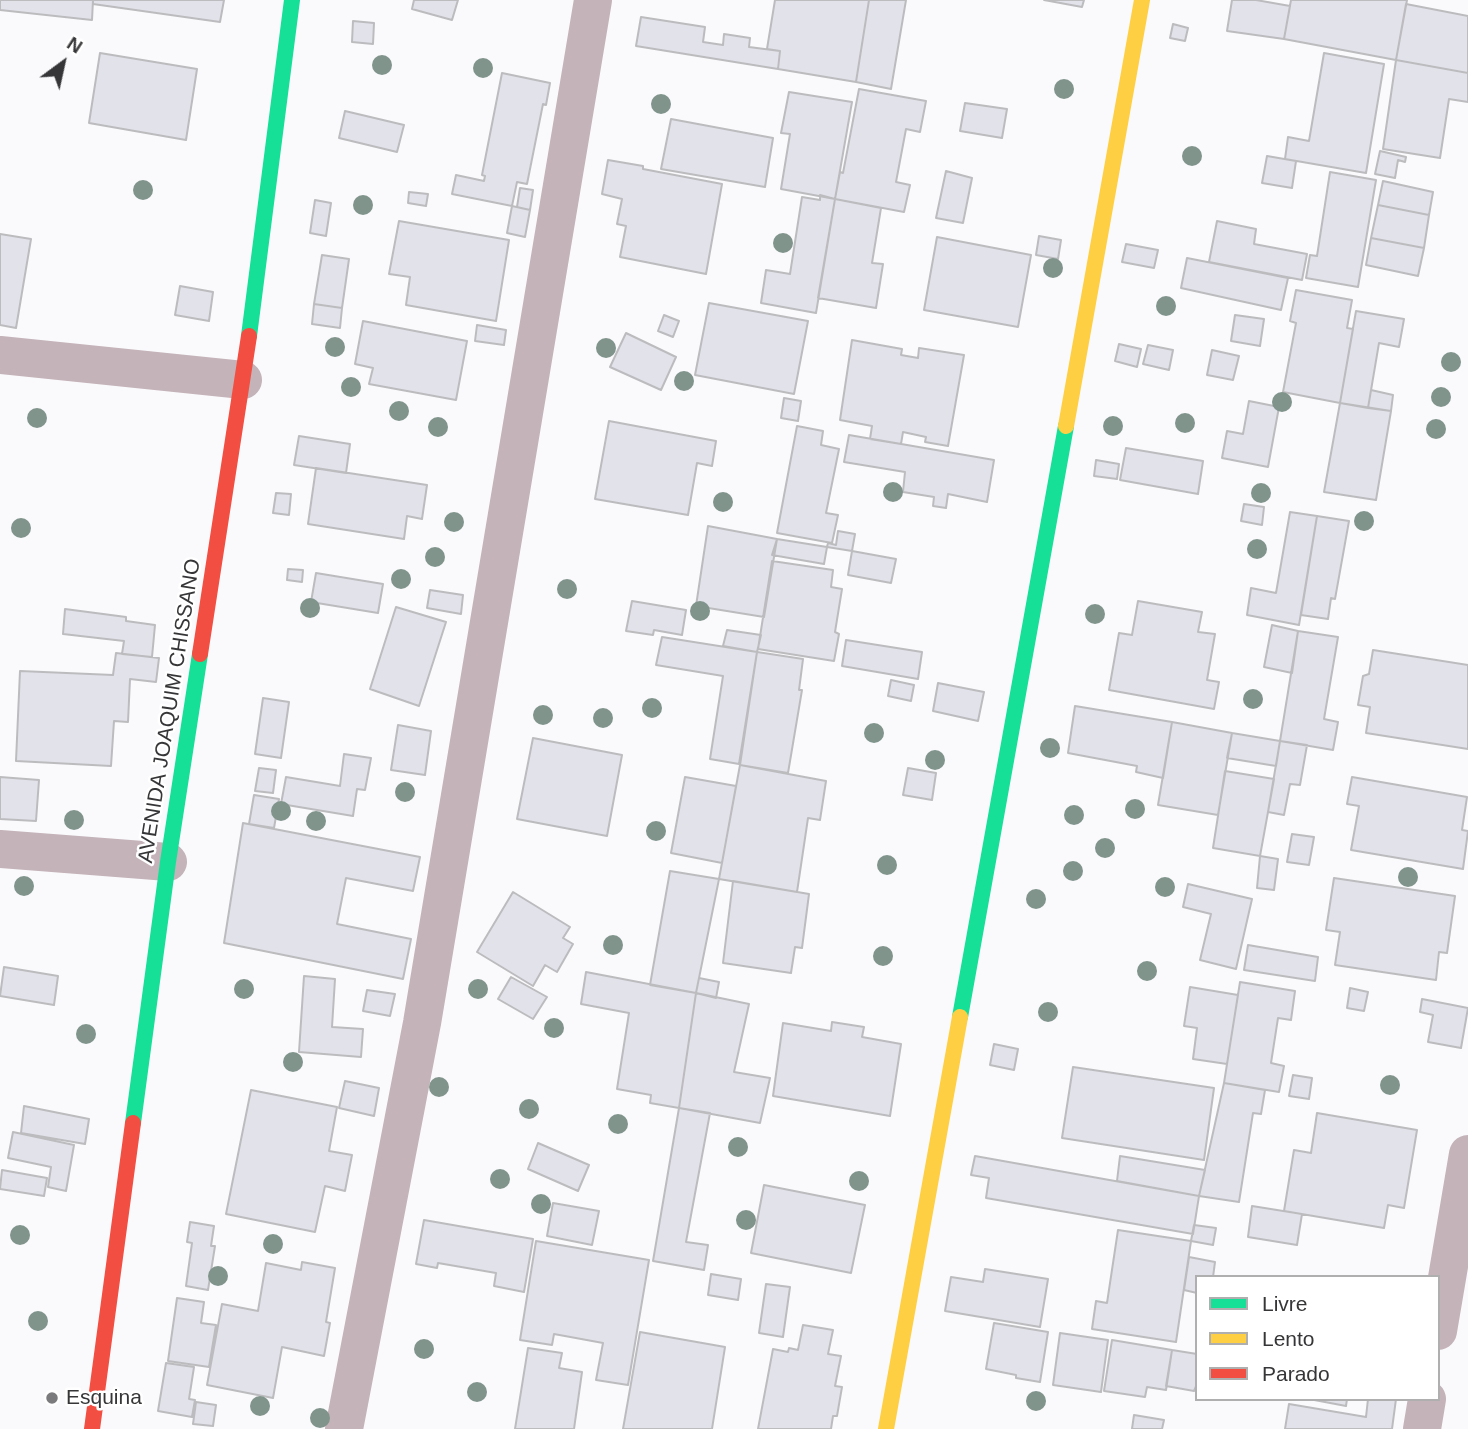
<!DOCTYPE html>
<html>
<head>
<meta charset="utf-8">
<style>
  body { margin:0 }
  #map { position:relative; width:1468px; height:1429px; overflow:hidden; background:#fafafd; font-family:Arial,sans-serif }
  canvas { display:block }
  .legend { position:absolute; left:1195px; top:1275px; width:245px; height:126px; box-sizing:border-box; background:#fff; border:2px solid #afafaf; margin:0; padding:9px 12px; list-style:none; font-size:21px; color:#363638 }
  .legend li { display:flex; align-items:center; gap:14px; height:35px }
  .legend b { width:35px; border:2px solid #afafaf }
  .north { position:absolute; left:28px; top:28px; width:70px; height:70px; -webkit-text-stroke:5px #fff; paint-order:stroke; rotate:33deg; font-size:19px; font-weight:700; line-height:28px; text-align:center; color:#363638 }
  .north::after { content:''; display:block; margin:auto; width:24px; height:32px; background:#363638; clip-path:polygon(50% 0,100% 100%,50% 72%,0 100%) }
</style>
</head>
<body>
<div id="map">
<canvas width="1468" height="1429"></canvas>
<ul class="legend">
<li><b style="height:9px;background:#16e098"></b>Livre</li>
<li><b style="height:9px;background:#ffcf43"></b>Lento</li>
<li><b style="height:9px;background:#f24e42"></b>Parado</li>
</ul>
<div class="north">N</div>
</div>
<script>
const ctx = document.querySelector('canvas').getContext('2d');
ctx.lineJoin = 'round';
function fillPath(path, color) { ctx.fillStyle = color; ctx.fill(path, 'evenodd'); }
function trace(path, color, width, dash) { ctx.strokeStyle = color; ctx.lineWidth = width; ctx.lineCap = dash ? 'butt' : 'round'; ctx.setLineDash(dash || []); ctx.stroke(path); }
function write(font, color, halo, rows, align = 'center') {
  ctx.font = font + ' Arial,sans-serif'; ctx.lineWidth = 5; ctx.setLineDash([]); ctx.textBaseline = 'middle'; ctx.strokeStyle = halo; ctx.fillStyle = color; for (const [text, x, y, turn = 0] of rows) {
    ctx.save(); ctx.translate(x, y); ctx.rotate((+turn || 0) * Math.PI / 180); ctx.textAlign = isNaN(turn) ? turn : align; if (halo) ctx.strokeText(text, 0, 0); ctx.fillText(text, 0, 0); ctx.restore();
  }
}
const building = new Path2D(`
  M0,0H93L92,20L0,10Z
  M93,0H224L220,22L93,4Z
  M414,0H458L452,20L412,9Z
  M775,0H869L856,82L778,69L780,51L767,49Z
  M869,0H906L891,89L856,82Z
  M1044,0H1084L1082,7Z
  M1232,0H1256L1290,6L1284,39L1227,31Z
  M1291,0H1407L1396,60L1284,39Z
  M1406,4L1468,16V73L1396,60Z
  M641,17L705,27L703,42L723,45L724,34L750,38L749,47L780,51L778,69L636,46Z
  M353,21L374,23L373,44L352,42Z
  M1173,24L1188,28L1185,41L1170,38Z
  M100,53L197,69L186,140L89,123Z
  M1324,53L1384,64L1366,173L1285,159L1288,137L1309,141Z
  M1396,60L1468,73V102L1449,99L1440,158L1383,149Z
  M502,73L550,83L546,105L543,104L527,184L517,182L512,206L452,194L456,175L484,181L485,176L482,175Z
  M859,89L926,101L920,132L906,129L896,182L910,185L904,212L835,199L840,172L843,173Z
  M789,92L852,102L835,199L781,189L790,134L781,133Z
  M965,103L1007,109L1002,138L960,131Z
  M345,111L404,125L397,152L339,138Z
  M671,119L773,138L765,187L661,169Z
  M1380,151L1406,157L1405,162L1398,160L1395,178L1375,174Z
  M1267,156L1296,161L1292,188L1262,183Z
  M608,160L643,166V169L722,184L706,274L620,257L626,226L617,224L622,199L602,194Z
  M946,171L972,178L963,223L936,218Z
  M1330,172L1376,180L1358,287L1306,278L1310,255L1317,256Z
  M1383,181L1433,192L1429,215L1378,205Z
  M520,188L533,190L530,210L517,207Z
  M409,192L428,194L426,206L408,203Z
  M820,195L835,199L816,313L761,303L766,270L790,274L802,197L820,200Z
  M835,199L881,208L872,263L883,264L876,308L818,298Z
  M315,200L331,203L326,236L310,233Z
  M1378,205L1429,215L1424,248L1371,238Z
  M512,206L530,210L525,237L507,233Z
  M399,221L509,240L496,321L406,305L410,277L389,274Z
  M1217,221L1256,229L1254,244L1307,254L1302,280L1209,262Z
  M0,234L31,239L16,328L0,325Z
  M1039,236L1061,240L1058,259L1036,255Z
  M937,237L1031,255L1018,327L924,310Z
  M1371,238L1424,248L1418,276L1366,265Z
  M1126,244L1158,250L1154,268L1122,262Z
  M322,255L349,259L342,308L314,304Z
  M1187,258L1288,278L1281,310L1181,288Z
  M180,286L213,292L209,321L175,315Z
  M1296,290L1352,300L1347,328L1353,329L1340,403L1283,392L1296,323L1290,321Z
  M709,303L808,321L794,394L695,375Z
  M314,304L342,308L340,328L312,324Z
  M1356,311L1404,319L1399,347L1379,343L1368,408L1340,403Z
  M664,315L679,321L673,337L658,331Z
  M1235,315L1264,319L1260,346L1231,341Z
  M363,321L467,341L456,400L369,384L373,368L355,364Z
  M477,325L506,330L504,345L475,341Z
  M626,333L676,357L661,390L610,367Z
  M852,340L902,349L901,355L918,358L919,348L964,355L948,446L925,442L926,437L903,432L901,444L870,439L872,426L840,420Z
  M1119,344L1141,349L1137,367L1115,361Z
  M1148,345L1173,350L1169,370L1143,364Z
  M1212,350L1239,356L1233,380L1207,375Z
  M1371,390L1393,395L1391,411L1368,408Z
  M784,398L801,401L798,421L781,418Z
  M1249,401L1279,407L1268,467L1222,458L1227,431L1243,434Z
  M1340,403L1391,411L1376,500L1324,492Z
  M609,421L716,441L712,466L697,463L688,515L595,499Z
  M797,426L823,431L821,445L839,449L826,513L838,515L832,543L777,533Z
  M849,435L994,460L987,502L948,494L946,508L933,506L934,497L903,492L905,472L844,462Z
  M299,436L350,444L346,473L294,465Z
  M1126,448L1203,461L1198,494L1120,480Z
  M1096,460L1119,464L1117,479L1094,476Z
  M316,468L427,485L422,519L407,516L404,539L308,524Z
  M276,493L291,494L289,515L273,513Z
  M1244,504L1264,507L1262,525L1241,521Z
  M1290,512L1317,516L1299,625L1247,615L1251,588L1276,593Z
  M1317,516L1349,521L1335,599L1331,598L1328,619L1301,615Z
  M708,526L777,539L764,617L696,606Z
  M838,531L855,534L852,551L827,547L828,543L836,545Z
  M777,539L827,547L824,564L772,555Z
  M852,551L896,559L891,583L848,575Z
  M772,561L833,570L831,587L842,589L835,632L839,634L834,661L758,649Z
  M288,569L303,570L302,582L287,580Z
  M316,573L383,584L378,613L311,602Z
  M430,590L463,595L461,614L427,608Z
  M632,601L686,610L682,635L654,630L653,635L626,631Z
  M1138,601L1202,612L1198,632L1215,634L1207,680L1219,682L1214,709L1109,690L1119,633L1132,635Z
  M396,607L446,622L419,706L370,689Z
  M65,609L126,617V621L155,625L152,657L122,654L124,641L63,634Z
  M1272,625L1298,631L1292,673L1264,667Z
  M727,630L761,635L757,652L723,646Z
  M1298,631L1338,637L1324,719L1338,722L1333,750L1280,741Z
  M662,637L757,652L739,764L710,759L723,676L656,665Z
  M846,640L922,652L918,679L842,666Z
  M1373,650L1468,665V749L1366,733L1370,707L1358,705L1363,676L1369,674Z
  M757,652L803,659L799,690H802L788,773L740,765Z
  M116,653L159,658L156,682L130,679L128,722L114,721L111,766L16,761L20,671L113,675Z
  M891,680L914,685L911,701L888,696Z
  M938,683L984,692L978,721L933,711Z
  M263,698L289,702L281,758L255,754Z
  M1075,706L1172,722L1163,778L1136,772L1137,766L1068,753Z
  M1172,722L1232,733L1218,815L1158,805Z
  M398,725L431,731L425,775L391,770Z
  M1232,733L1280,741L1276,766L1227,758Z
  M533,738L622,755L607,836L517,819Z
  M1280,741L1307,745L1300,785L1290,784L1284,815L1268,812Z
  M344,754L371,758L365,790L357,789L353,816L281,804L286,777L340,786Z
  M740,765L826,781L820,820L808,818L797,892L719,879Z
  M259,768L276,770L273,793L255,791Z
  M908,768L936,773L932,800L903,795Z
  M1225,771L1274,779L1260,856L1213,848Z
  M0,777L39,780L36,821L0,819Z
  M685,777L736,786L722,863L671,853Z
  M1352,777L1467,797L1462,830L1468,831L1463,869L1351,850L1359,806L1347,804Z
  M254,795L279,799L274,828L249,824Z
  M243,823L420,857L413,891L346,878L337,924L411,939L403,979L224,943Z
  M1292,834L1314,837L1309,865L1287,862Z
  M1260,856L1278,859L1274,890L1257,888Z
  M670,871L719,879L696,993L650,985Z
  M1334,878L1455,896L1447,953L1439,952L1436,980L1335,965L1340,932L1326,930Z
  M733,881L809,894L802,948L795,947L791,973L723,963Z
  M1188,884L1252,899L1236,969L1200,960L1211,914L1183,907Z
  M513,892L570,927L563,938L573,944L557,972L545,965L533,986L477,952Z
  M1248,945L1318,957L1315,981L1244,970Z
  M4,967L58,976L54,1005L0,996Z
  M586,972L696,993L679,1108L650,1103L651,1095L617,1089L629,1013L581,1004Z
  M304,976L335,979L332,1027L363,1029L361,1057L299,1052Z
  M511,977L547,997L533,1019L498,999Z
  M699,978L719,982L716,998L696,993Z
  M1240,982L1295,991L1291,1020L1278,1018L1271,1063L1284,1066L1279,1092L1224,1083Z
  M1190,987L1238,995L1227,1064L1193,1059L1197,1028L1184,1026Z
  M1350,988L1368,992L1364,1011L1347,1008Z
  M367,990L395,994L390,1016L363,1011Z
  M696,993L749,1004L734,1072L770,1078L760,1123L679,1108Z
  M1422,999L1468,1008L1461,1048L1428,1042L1433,1015L1420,1012Z
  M832,1022L864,1027L862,1037L901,1044L890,1116L773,1096L783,1023L831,1031Z
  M994,1044L1018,1049L1014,1070L990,1065Z
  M1073,1067L1214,1088L1204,1160L1062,1138Z
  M1293,1075L1312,1078L1309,1099L1289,1096Z
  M345,1081L379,1088L374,1116L339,1108Z
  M1224,1083L1265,1090L1261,1114L1253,1113L1239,1202L1199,1196Z
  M251,1090L337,1107L329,1151L352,1155L345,1191L325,1186L315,1232L226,1214Z
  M24,1106L89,1119L85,1144L21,1133Z
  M679,1108L710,1113L686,1242L708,1245L704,1270L653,1261Z
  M1317,1113L1417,1130L1404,1208L1388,1205L1384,1228L1284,1211L1294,1150L1311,1153Z
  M13,1132L74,1145L66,1191L48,1187L51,1167L8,1158Z
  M538,1143L589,1165L578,1191L528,1169Z
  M975,1156L1199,1196L1193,1234L986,1198L989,1178L971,1175Z
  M1120,1156L1205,1170L1199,1196L1117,1181Z
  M2,1170L47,1178L44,1196L0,1189Z
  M764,1185L865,1205L851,1273L751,1253Z
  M553,1203L599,1211L592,1245L547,1236Z
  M1252,1206L1302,1214L1297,1245L1248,1237Z
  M424,1220L533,1239L524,1292L494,1286L496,1273L438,1263L437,1268L416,1264Z
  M190,1222L214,1226L211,1246H215L208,1290L186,1286L192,1243L187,1242Z
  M1194,1225L1216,1228L1213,1245L1191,1241Z
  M1118,1230L1191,1241L1176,1342L1092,1329L1096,1301L1107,1303Z
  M536,1241L649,1260L628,1385L596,1380L603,1343L554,1334L552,1345L520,1340Z
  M1189,1257L1215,1262L1213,1277H1197V1293L1184,1290Z
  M302,1262L335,1268L326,1322L330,1323L324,1356L282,1347L273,1398L207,1385L222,1304L258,1311L266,1263L301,1270Z
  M985,1269L1048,1279L1040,1327L945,1311L951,1277L983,1282Z
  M711,1274L741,1279L738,1300L708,1295Z
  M766,1284L790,1287L783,1337L759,1333Z
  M177,1298L204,1302L201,1323L216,1325L209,1367L168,1361Z
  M994,1323L1048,1332L1040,1382L1016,1378V1375L986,1369Z
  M803,1325L833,1330L828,1354L841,1356L835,1386L842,1387L837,1416H833L831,1429H758L773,1349L788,1352L789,1348L798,1350Z
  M640,1332L725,1347L712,1429H623Z
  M1060,1333L1108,1340L1101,1392L1053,1385Z
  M1112,1340L1172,1350L1166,1390L1147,1387L1145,1397L1104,1391Z
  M528,1348L562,1353L559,1368L582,1372L574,1429H515Z
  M1172,1350L1197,1354V1384L1194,1391L1166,1386Z
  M166,1363L194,1367L189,1399L195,1400L192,1417L158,1411Z
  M1309,1399H1347L1346,1406Z
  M1368,1399H1396L1392,1429H1285L1289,1404L1366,1417Z
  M196,1402L216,1405L213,1426L193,1424Z
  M1134,1415L1164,1420L1162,1429H1132Z`);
const street = new Path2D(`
  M0,355L243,380
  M0,849L168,862
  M1438,1331L1468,1154
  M344,1429L422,1023L593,0
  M1422,1429L1427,1399`);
const fast = new Path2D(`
  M249,336L292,0
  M960,1017L1066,426
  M133,1123L168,862L200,654`);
const slow = new Path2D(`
  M1066,426L1142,0
  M886,1429L960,1017`);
const jam = new Path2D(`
  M200,654L249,336
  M92,1429L133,1123`);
const trees = [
  [382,65],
  [483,68],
  [1064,89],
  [661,104],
  [1192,156],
  [143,190],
  [363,205],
  [783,243],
  [1053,268],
  [1166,306],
  [335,347],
  [606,348],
  [1451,362],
  [684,381],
  [351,387],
  [1441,397],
  [1282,402],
  [399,411],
  [37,418],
  [1185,423],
  [1113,426],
  [438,427],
  [1436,429],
  [893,492],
  [1261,493],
  [723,502],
  [1364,521],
  [454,522],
  [21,528],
  [1257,549],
  [435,557],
  [401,579],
  [567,589],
  [310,608],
  [700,611],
  [1095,614],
  [1253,699],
  [652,708],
  [543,715],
  [603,718],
  [874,733],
  [1050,748],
  [935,760],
  [405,792],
  [1135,809],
  [281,811],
  [1074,815],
  [74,820],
  [316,821],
  [656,831],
  [1105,848],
  [887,865],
  [1073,871],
  [1408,877],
  [24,886],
  [1165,887],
  [1036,899],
  [613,945],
  [883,956],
  [1147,971],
  [244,989],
  [478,989],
  [1048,1012],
  [554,1028],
  [86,1034],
  [293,1062],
  [1390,1085],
  [439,1087],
  [529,1109],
  [618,1124],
  [738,1147],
  [500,1179],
  [859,1181],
  [541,1204],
  [746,1220],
  [20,1235],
  [273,1244],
  [218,1276],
  [38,1321],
  [424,1349],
  [477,1392],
  [1036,1401],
  [260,1406],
  [320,1418]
];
const markers = [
  [52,1398,7,"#7b7b7d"]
];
const streetNames = [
  ["AVENIDA JOAQUIM CHISSANO",170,711,-81]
];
const poiNames = [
  ["Esquina",66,1398]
];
fillPath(building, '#e2e2eb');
trace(building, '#bcbcbf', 2);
trace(street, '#c4b3b8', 38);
trace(fast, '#16e098', 16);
trace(slow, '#ffcf43', 16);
trace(jam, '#f24e42', 16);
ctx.fillStyle = '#80948c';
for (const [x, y] of trees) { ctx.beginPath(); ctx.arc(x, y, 10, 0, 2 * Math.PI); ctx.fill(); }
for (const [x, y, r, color] of markers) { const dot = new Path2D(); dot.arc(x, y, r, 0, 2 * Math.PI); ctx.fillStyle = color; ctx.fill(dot); trace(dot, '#fff', 2.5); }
write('21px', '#363638', '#fff', streetNames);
write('21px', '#363638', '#fff', poiNames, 'left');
</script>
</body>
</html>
